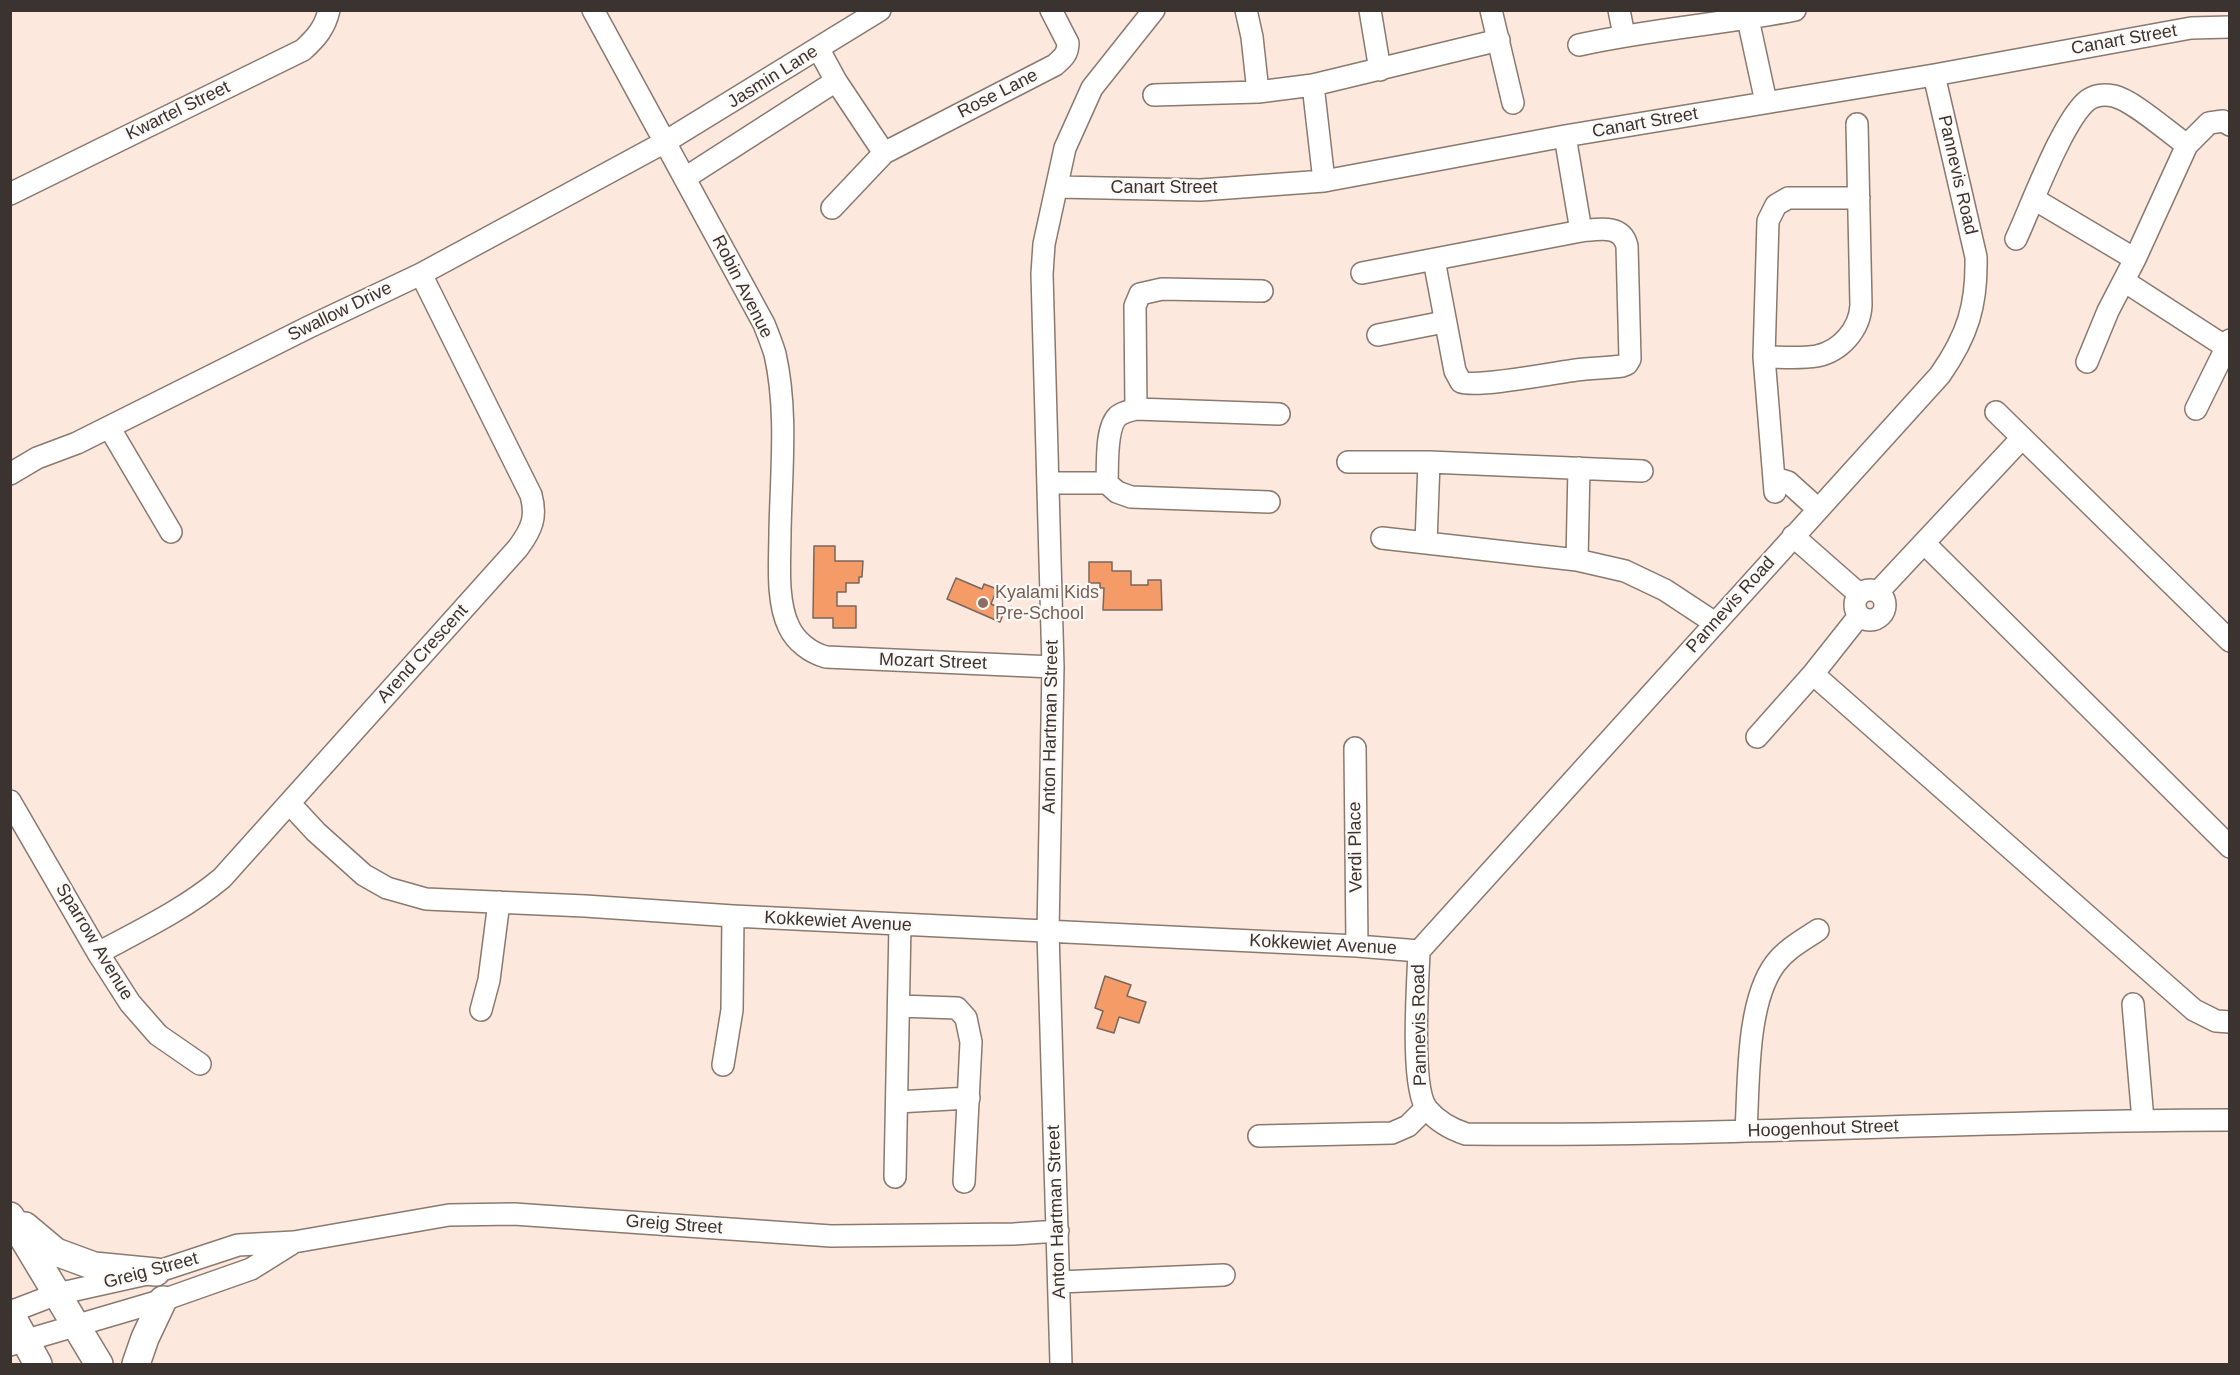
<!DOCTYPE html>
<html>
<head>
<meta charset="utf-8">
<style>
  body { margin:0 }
  #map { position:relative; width:2240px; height:1375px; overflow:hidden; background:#fce8dd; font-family:Arial,sans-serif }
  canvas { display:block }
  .frame { position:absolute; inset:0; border:12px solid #3b332f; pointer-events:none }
</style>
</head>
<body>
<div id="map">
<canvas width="2240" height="1375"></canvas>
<div class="frame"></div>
</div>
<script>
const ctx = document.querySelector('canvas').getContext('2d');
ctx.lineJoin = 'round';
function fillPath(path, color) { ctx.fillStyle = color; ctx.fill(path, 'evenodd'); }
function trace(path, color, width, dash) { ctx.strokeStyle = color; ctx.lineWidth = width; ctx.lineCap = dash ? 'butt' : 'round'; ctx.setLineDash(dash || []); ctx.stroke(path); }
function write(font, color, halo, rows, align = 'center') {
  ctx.font = font + ' Arial,sans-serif'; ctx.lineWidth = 4.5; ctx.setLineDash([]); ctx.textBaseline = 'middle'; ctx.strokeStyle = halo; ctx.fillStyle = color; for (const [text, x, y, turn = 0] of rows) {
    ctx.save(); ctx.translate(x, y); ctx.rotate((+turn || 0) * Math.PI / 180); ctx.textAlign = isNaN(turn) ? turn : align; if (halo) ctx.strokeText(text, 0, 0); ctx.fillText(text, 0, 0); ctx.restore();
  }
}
const building = new Path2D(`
  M814,546H835V561H863L862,577H859V583H846V592H837V606H856V628H833V618H813Z
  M1089,562H1112V571H1131V585H1148V580H1161L1162,610H1103L1104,588H1100V583H1089Z
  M956,578L982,589L984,584L997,589L991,604L1005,610L1000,622L947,599Z
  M1105,976L1131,985L1127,996L1146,1002L1139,1023L1119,1017L1114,1033L1097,1028L1103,1011L1095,1008Z`);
const minor = new Path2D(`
  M593,10L764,324C768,334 772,344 775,354C788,411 781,474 780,532C780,560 776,601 789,627C796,642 811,653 826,657L1053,667
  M1246,10L1252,37L1258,92
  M1370,10L1380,70
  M1491,10L1513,103
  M1619,10L1624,35
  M1748,19L1766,102
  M1579,45C1651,29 1724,24 1795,10
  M818,48L836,81L884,153
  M1934,75L1976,257C1977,305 1968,335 1940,375L1419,951C1418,982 1410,1087 1427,1109C1437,1121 1451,1129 1466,1134C1720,1137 1975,1120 2230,1120
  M1313,85L1324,181
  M1154,95L1258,92L1313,85L1499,40
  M1565,136L1581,231
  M685,178L836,81
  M1058,187L1201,190L1324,181L1565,136L1934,75L2191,28L2230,27
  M10,194L303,50C316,38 325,28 329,10
  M2034,199L2135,259
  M832,208L884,153L1055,65C1063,58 1068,54 1068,43L1051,10
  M2016,239C2031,207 2063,119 2088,100C2095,95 2105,94 2114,96C2134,101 2168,132 2187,145
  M1362,273L1581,231C1599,229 1622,224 1627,246L1630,359L1627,364L1622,366C1607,368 1591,368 1576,370C1554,373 1477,388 1461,382L1455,371L1434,260
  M2124,281L2226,347
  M1378,335L1444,322
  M1764,357C1780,357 1800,359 1817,356C1841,351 1860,329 1861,305L1857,124
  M2087,362L2108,311L2135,259L2187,145L2209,123L2223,121L2230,125
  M1136,409L1135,306L1140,294L1162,289L1262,291
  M2196,409L2230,340
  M1996,412L2230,641
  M109,427L171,532
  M1348,462H1429L1642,471
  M10,474L37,458L77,443L309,327L421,274L665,142L880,10
  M1775,478L1788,482L1818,509
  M1048,483H1107
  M1775,492L1764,357L1768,221L1776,205L1788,198H1859
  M1269,502L1131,497L1117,492L1107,483C1108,466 1105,428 1118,416C1123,412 1129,411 1136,409L1279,414
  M1793,536L1859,594
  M1382,538L1577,560L1625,571L1665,590L1715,623
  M1426,543L1429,462
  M1925,544L2230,847
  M1577,560L1579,468
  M1855 605a15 15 0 1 1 30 0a15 15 0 1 1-30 0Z
  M1878,592L2022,438
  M1813,674L2194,1010L2216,1021L2230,1022
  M1757,737L1813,674L1859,616
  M1355,748L1357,946
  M10,801L98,953L130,1003L158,1035L200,1064
  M290,804L316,832L364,875L387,888L426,899L585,906L733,916L1357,946L1419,951
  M98,953C141,930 185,909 222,878L518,548C532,529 537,517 531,495L421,274
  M2133,1004L2143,1120
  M899,1006L957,1008L966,1018L971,1042L964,1182
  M481,1010L489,980L499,902
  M723,1065L732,1010L733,916
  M897,1102L969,1098
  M1746,1131C1749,1083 1746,1003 1775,964C1786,949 1803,940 1818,930
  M1259,1136L1392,1133L1408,1126L1426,1108
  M895,1177L900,925
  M1059,1282L1224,1275
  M10,1312L57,1294L156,1272L238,1245L294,1242L449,1215L514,1214L831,1236L1014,1234L1058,1231
  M10,1345L163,1300L251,1269L291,1244
  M1061,1364L1048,932L1053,667L1042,274L1044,244L1065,148L1092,88L1154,10`);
const major = new Path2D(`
  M10,1216L99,1364
  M25,1226L56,1252L94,1266L156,1272
  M10,1313L38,1364
  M136,1364L145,1338L163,1300`);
const markers = [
  [983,603,6,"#8d6e63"]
];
const streetNames = [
  ["Canart Street",2124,40,-10],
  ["Jasmin Lane",773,77,-32],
  ["Rose Lane",998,94,-27],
  ["Kwartel Street",178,111,-26],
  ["Canart Street",1645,123,-10],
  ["Pannevis Road",1957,175,77],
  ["Canart Street",1164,188],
  ["Robin Avenue",742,287,63],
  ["Swallow Drive",340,312,-26],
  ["Pannevis Road",1731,605,-48],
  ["Arend Crescent",423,654,-48],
  ["Mozart Street",933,662,2],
  ["Anton Hartman Street",1051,727,-89],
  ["Verdi Place",1356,847,-91],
  ["Kokkewiet Avenue",838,922,3],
  ["Sparrow Avenue",94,942,59],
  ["Kokkewiet Avenue",1323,945,3],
  ["Pannevis Road",1420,1025,-91],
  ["Hoogenhout Street",1823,1129,-2],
  ["Anton Hartman Street",1057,1212,-92],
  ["Greig Street",674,1225,4],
  ["Greig Street",151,1271,-15]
];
const educationNames = [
  ["Kyalami Kids",995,593],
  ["Pre-School",995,614]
];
fillPath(building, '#f49b67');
trace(building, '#78675e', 1.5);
trace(minor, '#8a796f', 24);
trace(major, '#8a796f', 30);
trace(minor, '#fff', 21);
trace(major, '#fff', 27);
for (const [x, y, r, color] of markers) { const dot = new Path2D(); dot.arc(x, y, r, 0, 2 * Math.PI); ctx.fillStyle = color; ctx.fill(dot); trace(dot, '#fdf9f6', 2); }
write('18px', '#3b332f', '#fdf9f6', streetNames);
write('18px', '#785e54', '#fdf9f6', educationNames, 'left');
</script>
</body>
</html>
